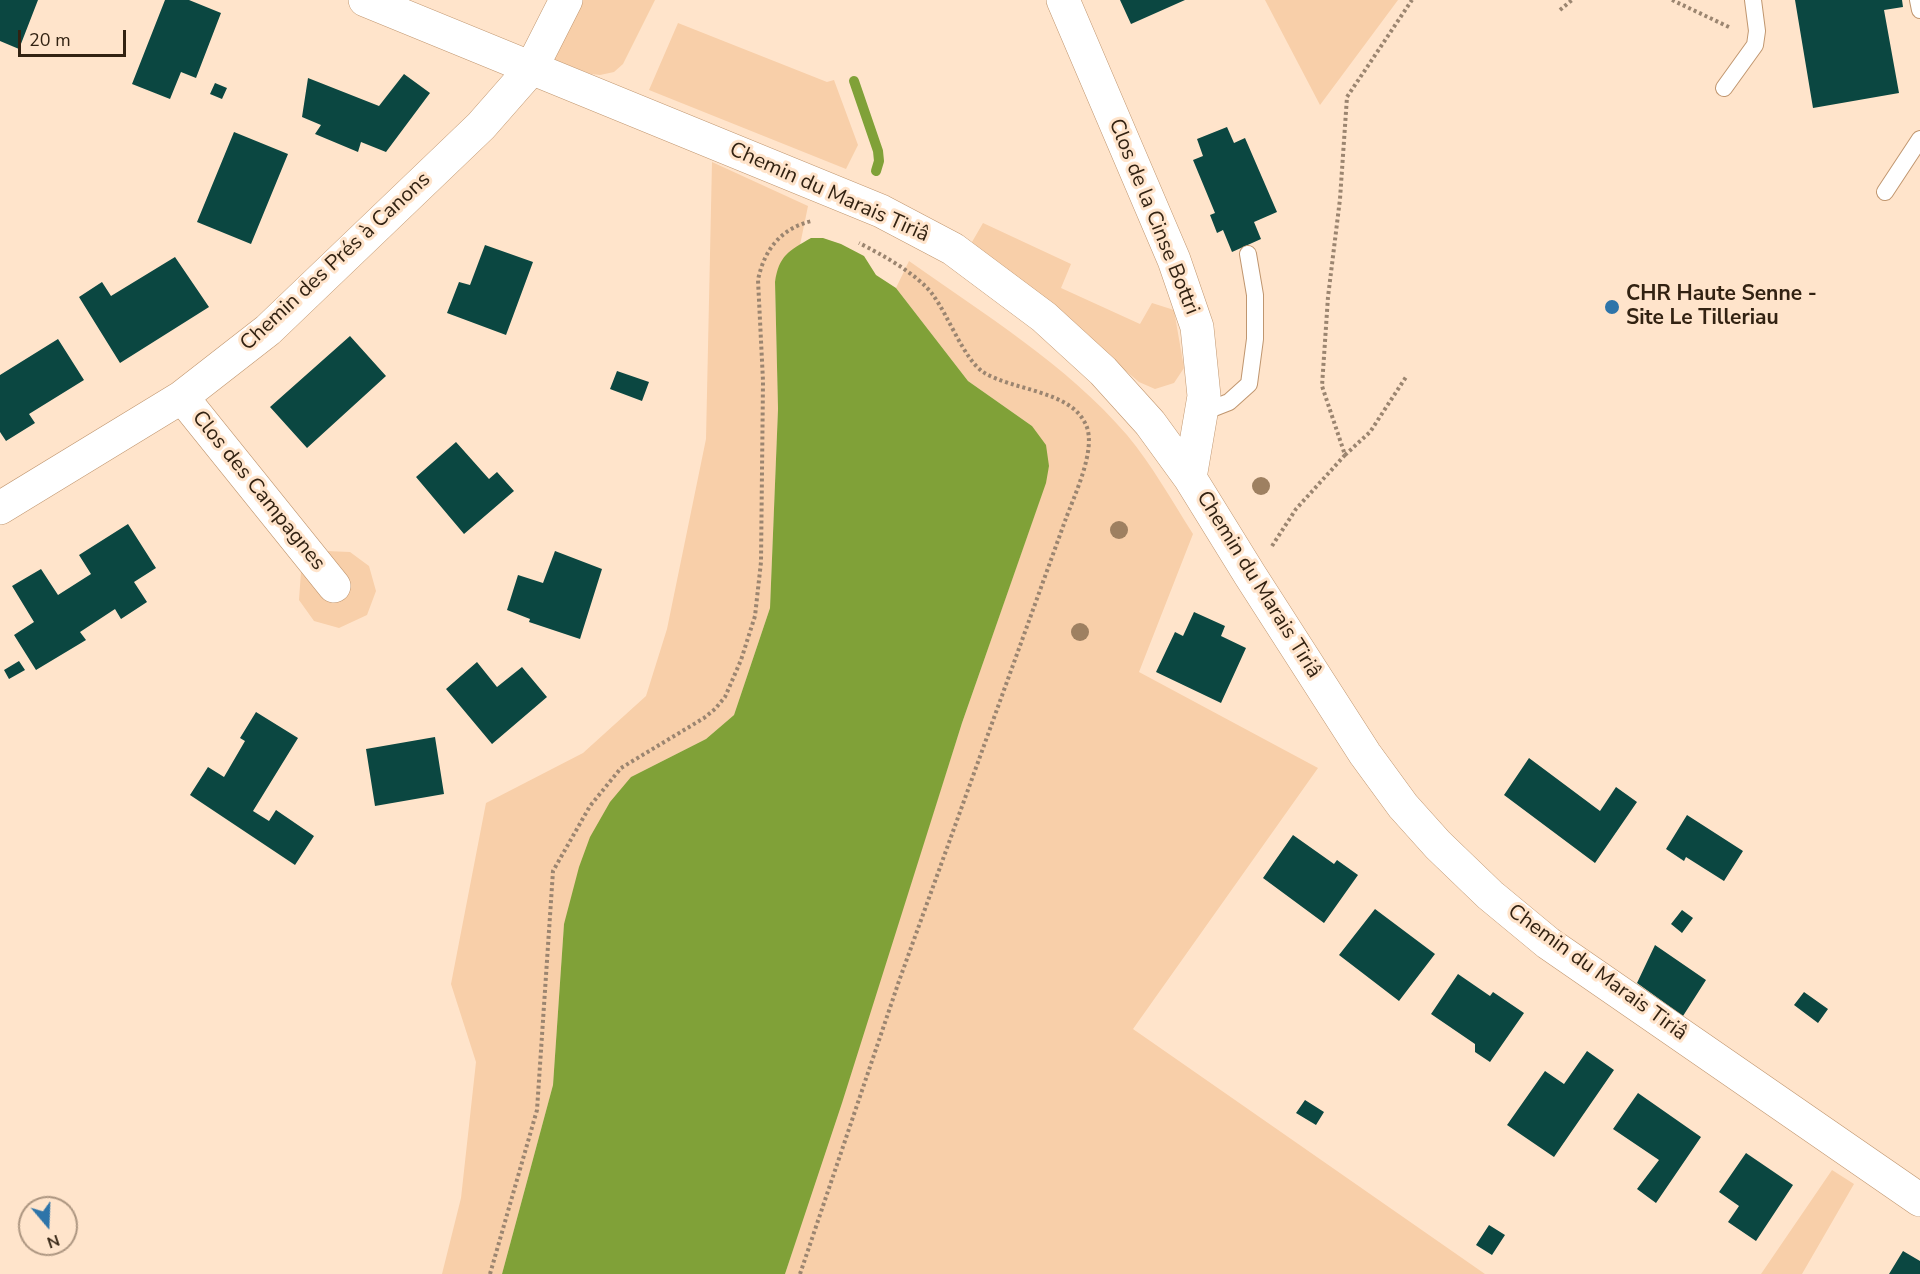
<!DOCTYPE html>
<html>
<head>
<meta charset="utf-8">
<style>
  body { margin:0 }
  #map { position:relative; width:1920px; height:1274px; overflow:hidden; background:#ffe4cb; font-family:"Nunito Sans",sans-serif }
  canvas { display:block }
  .north { position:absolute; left:18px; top:1196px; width:60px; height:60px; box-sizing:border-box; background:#ffe4cb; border:2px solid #ad9681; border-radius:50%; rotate:161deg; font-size:16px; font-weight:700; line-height:24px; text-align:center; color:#322212 }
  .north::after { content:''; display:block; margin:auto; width:21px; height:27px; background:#2e74a9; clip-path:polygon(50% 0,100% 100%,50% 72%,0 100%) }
  .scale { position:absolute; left:18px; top:30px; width:108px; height:27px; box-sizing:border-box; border:3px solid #322212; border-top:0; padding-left:8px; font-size:18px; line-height:21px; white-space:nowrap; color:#322212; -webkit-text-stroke:4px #ffe4cb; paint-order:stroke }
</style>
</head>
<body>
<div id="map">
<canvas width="1920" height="1274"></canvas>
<div class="north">N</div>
<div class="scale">20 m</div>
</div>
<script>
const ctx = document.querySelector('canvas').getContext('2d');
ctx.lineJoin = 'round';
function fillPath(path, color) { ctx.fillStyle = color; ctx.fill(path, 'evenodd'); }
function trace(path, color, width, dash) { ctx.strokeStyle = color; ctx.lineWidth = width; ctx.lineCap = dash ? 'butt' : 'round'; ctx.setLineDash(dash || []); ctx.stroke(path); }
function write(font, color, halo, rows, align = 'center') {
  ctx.font = font + ' "Nunito Sans",sans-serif'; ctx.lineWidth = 6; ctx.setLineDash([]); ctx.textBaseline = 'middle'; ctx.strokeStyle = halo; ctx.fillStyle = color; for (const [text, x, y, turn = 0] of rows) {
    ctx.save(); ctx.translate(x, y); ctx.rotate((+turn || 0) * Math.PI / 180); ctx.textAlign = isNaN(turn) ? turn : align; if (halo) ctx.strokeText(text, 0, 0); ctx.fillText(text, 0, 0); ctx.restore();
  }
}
const green = new Path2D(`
  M580,0H655L623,64L614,72L600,75L591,74L550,58Z
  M1265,0H1398L1320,105Z
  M678,23L827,82L834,80L858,145L846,169L649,90Z
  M712,162L808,206L800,245L787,254L775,282L778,409L770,608L734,715L706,739L631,777L564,924L553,1085L502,1274H442L461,1198L476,1062L451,984L486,803L583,753L646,696L667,629L706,439Z
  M983,223L1071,264L1061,288L1140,324L1152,303L1174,310L1184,368L1174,383L1155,389L1139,382L972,242Z
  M909,261C985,315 1066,364 1127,435C1152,465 1172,501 1193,534L1139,672L1318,768L1133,1029L1485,1274H785L962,723L1040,499L1049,466L1032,426L968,381L896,288Z
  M326,551L350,552L369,566L376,591L367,615L339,628L314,621L299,600L301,572Z
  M1832,1170L1854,1184L1802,1274H1761Z`);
const water = new Path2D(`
  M811,238H823L841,244L864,256L876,275L896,288L968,381L1032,426L1046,445L1049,466L1046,483L962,723L842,1103L785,1274H502L553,1085L564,924L579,867L590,837L610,802L631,777L706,739L734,715L770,608L778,409L775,282C779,255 789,251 811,238Z`);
const stream = new Path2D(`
  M854,81L878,151L879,161L876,171`);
const building = new Path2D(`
  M0,0H38L19,49L0,41Z
  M165,0H189L221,13L196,78L181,72L170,99L132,84Z
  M1120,0H1185L1131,24Z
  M1795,0H1902L1903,7L1884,10L1899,93L1813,108Z
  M404,74L430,93L386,152L361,142L358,152L315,134L321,125L302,117L308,78L379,106Z
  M215,83L227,88L222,99L210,94Z
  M1227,127L1234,143L1245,138L1277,212L1254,222L1261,239L1232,252L1223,230L1217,233L1210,215L1215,213L1193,160L1203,156L1197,139Z
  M234,132L288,154L251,244L197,222Z
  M485,245L533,262L506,335L447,313L459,282L470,285Z
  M175,257L209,307L120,363L79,297L102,282L111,296Z
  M350,336L386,376L307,448L270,407Z
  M58,339L84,380L29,414L35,423L6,441L0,432V375Z
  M617,371L649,382L642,401L610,389Z
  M456,442L489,479L497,472L514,491L464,534L416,477Z
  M128,524L156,568L134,582L147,602L121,619L115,609L80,632L86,640L36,670L14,635L34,622L12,586L41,569L58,595L91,574L79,555Z
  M555,551L602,569L580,639L529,622L530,619L507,610L518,575L543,583Z
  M1194,612L1225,626L1221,636L1246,648L1221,703L1156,672L1175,632L1183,636Z
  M19,661L25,670L9,679L4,670Z
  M477,662L497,687L522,667L547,697L492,744L446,689Z
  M256,712L298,738L253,811L269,821L276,810L314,836L295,865L190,795L208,767L224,777L245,741L240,738Z
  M435,737L444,794L375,806L366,749Z
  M1529,758L1600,811L1616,787L1637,802L1595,863L1504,795Z
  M1687,815L1743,851L1724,881L1686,857L1684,861L1666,849Z
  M1293,835L1334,864L1337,860L1358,875L1324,923L1263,878Z
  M1375,909L1435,954L1399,1001L1339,955Z
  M1682,910L1693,918L1682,933L1671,924Z
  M1655,945L1706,980L1683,1016L1637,983Z
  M1458,974L1490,996L1493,992L1524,1013L1490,1062L1475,1052V1044L1431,1014Z
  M1804,992L1828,1009L1818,1023L1794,1005Z
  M1587,1051L1614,1070L1554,1157L1507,1125L1545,1071L1564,1084Z
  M1638,1093L1701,1137L1656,1203L1637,1189L1659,1160L1613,1129Z
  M1305,1100L1324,1112L1316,1125L1296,1113Z
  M1746,1153L1793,1185L1756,1241L1728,1222L1739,1206L1719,1192Z
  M1489,1225L1505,1235L1492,1255L1476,1245Z
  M1903,1251L1920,1261V1274H1889Z`);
const path = new Path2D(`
  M1672,0L1731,28
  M1560,10L1572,0
  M1345,455L1370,432L1406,377
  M1272,546L1296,509L1345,455L1322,386L1328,297L1340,199L1347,97L1412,0
  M490,1274L537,1110L553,871L590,806L621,768L704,718L715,709L725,697L741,660L755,616L761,562L763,381L758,280C764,250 781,228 812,221
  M800,1274L899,981L1065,521C1074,496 1097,449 1086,425C1071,390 1013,391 983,372C964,359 948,315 933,295C919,275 881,254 859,243`);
const lane = new Path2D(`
  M1918,0L1920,10
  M1724,88L1755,45L1757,31L1753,0
  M1885,192L1920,139
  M1201,413L1229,402L1249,384L1255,339V295L1248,254`);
const street = new Path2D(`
  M365,0L881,211L953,249L1044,317L1103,371L1150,423L1190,478L1250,575L1365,754L1403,806L1438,845L1490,895L1548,943L1920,1200
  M1063,0L1174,260L1197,327L1204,396L1190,478
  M182,397L334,586
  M0,508L182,397L268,330L481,126L531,69L566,0`);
const trees = [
  [1261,486],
  [1119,530],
  [1080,632]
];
const markers = [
  [1612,307,8,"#2e74a9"]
];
const streetNames = [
  ["Chemin du Marais Tiriâ",829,193,24],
  ["Clos de la Cinse Bottri",1153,217,68],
  ["Chemin des Prés à Canons",336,262,-43],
  ["Clos des Campagnes",258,491,51],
  ["Chemin du Marais Tiriâ",1258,585,58],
  ["Chemin du Marais Tiriâ",1597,973,36]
];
const poiNames = [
  ["CHR Haute Senne -",1626,295],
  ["Site Le Tilleriau",1626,319]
];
fillPath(green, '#f8cfa9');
fillPath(water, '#80a138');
trace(stream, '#80a138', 10);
fillPath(building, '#0b4741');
trace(lane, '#c0966f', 18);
trace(street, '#c0966f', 34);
trace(path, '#9b8570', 4, [3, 3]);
trace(lane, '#fff', 16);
trace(street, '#fff', 33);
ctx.fillStyle = '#9e8061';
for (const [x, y] of trees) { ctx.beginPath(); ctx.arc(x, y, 9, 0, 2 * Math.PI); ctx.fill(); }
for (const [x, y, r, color] of markers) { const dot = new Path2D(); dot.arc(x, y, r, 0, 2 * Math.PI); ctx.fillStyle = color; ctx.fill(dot); trace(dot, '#ffe4cb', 2); }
write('21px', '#322212', '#ffe4cb', streetNames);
write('bold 21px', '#322212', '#ffe4cb', poiNames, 'left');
</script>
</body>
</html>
